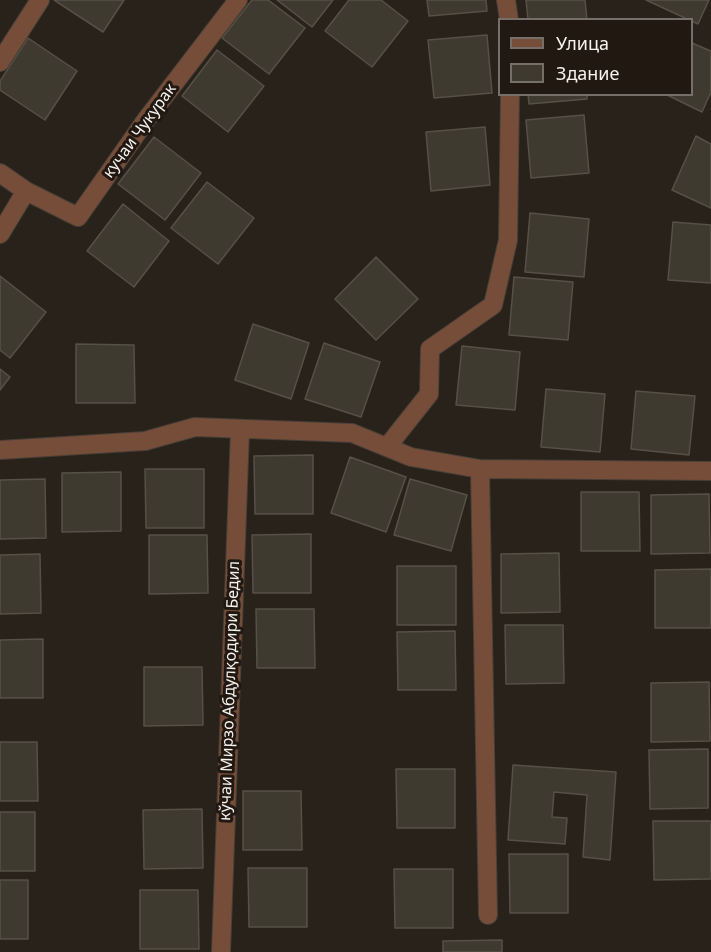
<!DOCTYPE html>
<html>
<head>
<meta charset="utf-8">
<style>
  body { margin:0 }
  #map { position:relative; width:711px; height:952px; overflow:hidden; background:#29221a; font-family:"Noto Sans",sans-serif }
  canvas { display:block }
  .legend { position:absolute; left:498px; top:18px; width:195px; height:78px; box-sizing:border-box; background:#201811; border:2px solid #766f69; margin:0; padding:8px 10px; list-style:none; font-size:18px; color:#f7f2ed }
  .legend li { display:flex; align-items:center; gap:12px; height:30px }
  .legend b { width:30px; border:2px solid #766f69 }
</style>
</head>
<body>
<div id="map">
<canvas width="711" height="952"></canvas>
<ul class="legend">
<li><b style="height:8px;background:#764d39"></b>Улица</li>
<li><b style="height:16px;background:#3f3a30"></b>Здание</li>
</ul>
</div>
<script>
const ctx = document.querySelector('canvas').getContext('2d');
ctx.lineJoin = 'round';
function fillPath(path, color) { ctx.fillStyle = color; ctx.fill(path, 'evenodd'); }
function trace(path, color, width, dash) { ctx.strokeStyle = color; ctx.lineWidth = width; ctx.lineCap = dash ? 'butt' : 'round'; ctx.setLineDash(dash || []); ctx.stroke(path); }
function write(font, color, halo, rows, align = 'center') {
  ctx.font = font + ' "Noto Sans",sans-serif'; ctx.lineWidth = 6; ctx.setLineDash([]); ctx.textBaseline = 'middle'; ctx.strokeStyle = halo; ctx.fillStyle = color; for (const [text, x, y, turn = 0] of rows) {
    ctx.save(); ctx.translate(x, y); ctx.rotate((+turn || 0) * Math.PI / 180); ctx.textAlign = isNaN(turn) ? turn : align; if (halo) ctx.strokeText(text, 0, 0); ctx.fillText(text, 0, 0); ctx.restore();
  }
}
const building = new Path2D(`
  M54,0H124L103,32Z
  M252,0H268L305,28L269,74L222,38Z
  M277,0H333L312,27Z
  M349,0H381L408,21L372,67L325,31Z
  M427,0H486L487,11L429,16Z
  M526,0H585L587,20H528Z
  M646,0H709L698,24Z
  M487,35L492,93L434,98L428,40Z
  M28,38L77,71L45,120L0,90V81Z
  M692,43L711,51V92L702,112L665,94H692Z
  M217,50L264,86L228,132L182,96Z
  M528,94H587V99L529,104Z
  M584,115L589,173L531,178L526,120Z
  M485,127L490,185L431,191L426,132Z
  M696,136L711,144V208L672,190Z
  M154,137L201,173L165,220L118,184Z
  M207,182L254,218L218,264L171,228Z
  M123,204L169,241L134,287L87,251Z
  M530,213L589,219L584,277L525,272Z
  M673,222L711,225V283L668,280Z
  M376,257L418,299L376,340L335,299Z
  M0,276L46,312L10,358L0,350Z
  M514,277L573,282L568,340L509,335Z
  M253,324L309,343L291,399L235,380Z
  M324,343L380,362L361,417L305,399Z
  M76,344L134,345L135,403H76Z
  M462,346L520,352L515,410L456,405Z
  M0,369L10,377L0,390Z
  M546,389L605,394L600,452L541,447Z
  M636,391L695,396L689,455L631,449Z
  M313,455V514H255L254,456Z
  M350,457L406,477L386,532L331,513Z
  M145,469H204V528H146Z
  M121,472V531L62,532V473Z
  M45,479L46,538L0,539V480Z
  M410,479L467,495L451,551L394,535Z
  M581,492H639L640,551H581Z
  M709,494L710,553L651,554V495Z
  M311,534V593H253L252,535Z
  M149,535H207L208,593L149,594Z
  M559,553L560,612L501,613V554Z
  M40,554L41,613L0,614V555Z
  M397,566H456V625H397Z
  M711,569V628H655V570Z
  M256,609H314L315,668H257Z
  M505,625H563L564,683L506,684Z
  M455,631L456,690H398L397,632Z
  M43,639V698H0V640Z
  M144,667H202L203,725L144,726Z
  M709,682L710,741L651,742V683Z
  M0,742H37L38,801H0Z
  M708,749V808L650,809L649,750Z
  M513,765L616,772L610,860L583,857L587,795L554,792L552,817L567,818L565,844L508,840Z
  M396,769H455V828H397Z
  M243,791H301L302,850H243Z
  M202,809L203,868L144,869L143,810Z
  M0,812H35V871H0Z
  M653,821H711V879L654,880Z
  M509,854H568V913H510Z
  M248,868H307V927H249Z
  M394,869H453V928H395Z
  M0,880H28V939H0Z
  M140,890H198L199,949H140Z
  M502,940V952H443V941Z`);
const minor = new Path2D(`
  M506,0L509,20
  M0,62L40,0
  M0,173L26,191L0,234
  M26,191L78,217L146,120L238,0
  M387,447L429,394L430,349L493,305L508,240L510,94
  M0,450L145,441L195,427L352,433L411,457L480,469L711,471
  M480,469L488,915
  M221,952L240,430`);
const streetNames = [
  ["кучаи Чукурак",140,131,-54],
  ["кўчаи Мирзо Абдулқодири Бедил",230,691,-88]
];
fillPath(building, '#3f3a30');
trace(building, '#555146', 1.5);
trace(minor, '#463f38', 20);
trace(minor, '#764d39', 18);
write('16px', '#f7f2ed', '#201811', streetNames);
</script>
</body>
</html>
